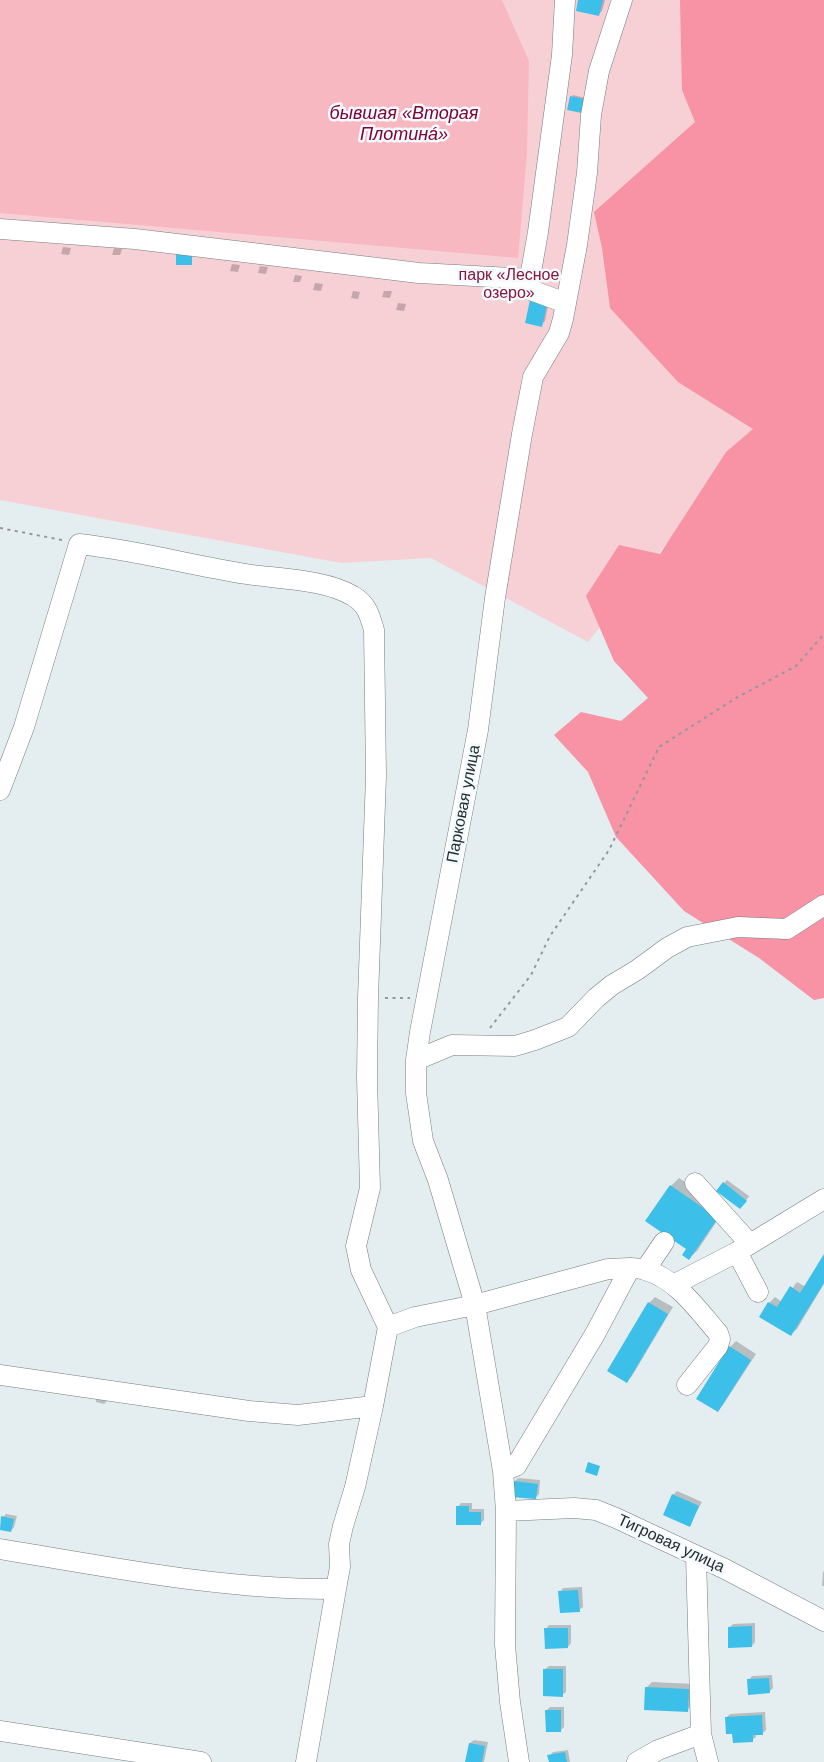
<!DOCTYPE html>
<html>
<head>
<meta charset="utf-8">
<style>
  body { margin:0 }
  canvas { display:block; background:#e4edf0 }
</style>
</head>
<body>
<canvas width="824" height="1762"></canvas>
<script>
const ctx = document.querySelector('canvas').getContext('2d');
ctx.lineJoin = 'round';
function fillPath(path, color) { ctx.fillStyle = color; ctx.fill(path, 'evenodd'); }
function trace(path, color, width, dash) { ctx.strokeStyle = color; ctx.lineWidth = width; ctx.lineCap = dash ? 'butt' : 'round'; ctx.setLineDash(dash || []); ctx.stroke(path); }
function write(font, color, halo, rows, align = 'center') {
  ctx.font = font + ' Helvetica,sans-serif'; ctx.lineWidth = 5; ctx.setLineDash([]); ctx.textBaseline = 'middle'; ctx.strokeStyle = halo; ctx.fillStyle = color; for (const [text, x, y, turn = 0] of rows) {
    ctx.save(); ctx.translate(x, y); ctx.rotate((+turn || 0) * Math.PI / 180); ctx.textAlign = isNaN(turn) ? turn : align; if (halo) ctx.strokeText(text, 0, 0); ctx.fillText(text, 0, 0); ctx.restore();
  }
}
const green = new Path2D(`
  M0,0H824L769,415L588,642L431,558L341,563L0,500Z`);
const forest = new Path2D(`
  M680,0H824V998L814,1000L759,958L684,911L616,837L588,772L554,735L581,712L621,721L648,698L614,661L586,596L619,545L660,554L726,452L753,429L678,382L610,308L602,248L594,212L695,122L682,90Z`);
const water = new Path2D(`
  M0,0H502L529,61L527,154L518,258L0,213Z`);
const shadow = new Path2D(`
  M580,0H605L602,11L598,15Z
  M573,95L585,98L582,110L572,96Z
  M63,247L71,248L69,255L61,254Z
  M114,248L122,249L120,255H112Z
  M232,264L240,265L238,272L230,271Z
  M260,266L268,267L266,274L258,273Z
  M295,275L302,276L300,282H293Z
  M315,283L323,284L321,291L313,290Z
  M353,291L360,292L358,299L351,298Z
  M384,291H392L390,298L382,297Z
  M535,298L549,300L545,321L541,325Z
  M398,303L406,304L404,311L396,310Z
  M679,1178L725,1209L697,1251L689,1258L671,1186Z
  M727,1180L749,1196L744,1204L724,1183Z
  M824,1257V1284L797,1329L791,1334L769,1303L775,1297L782,1302L797,1282L806,1287Z
  M655,1297L673,1307L632,1376L627,1381L609,1371L649,1303Z
  M736,1341L756,1354L723,1405L717,1411L730,1347Z
  M96,1398L97,1399L107,1401L104,1404L96,1402Z
  M518,1478L540,1480L539,1494L535,1498L514,1482Z
  M677,1491L702,1502L689,1525L673,1495Z
  M461,1503H472V1509H484V1520L480,1524L458,1507Z
  M6,1514L17,1516L14,1527L11,1531L0,1528L3,1517Z
  M824,1571V1586H822L823,1572Z
  M582,1587L583,1607L579,1610L560,1592L563,1588Z
  M755,1623V1642L752,1646L730,1627L733,1624Z
  M549,1625H571V1643L568,1647L546,1629Z
  M549,1666H566V1692L562,1695L545,1669Z
  M772,1675L773,1688L769,1692L749,1680L752,1676Z
  M652,1682L694,1684L693,1705L687,1710L646,1688Z
  M550,1707H564V1727L561,1730L546,1711Z
  M765,1712L766,1730L763,1733H756V1737L752,1740L734,1732L727,1717L730,1714Z
  M474,1740L488,1742L484,1762H467L470,1743Z
  M568,1750L570,1762H550L549,1756L553,1752Z`);
const building = new Path2D(`
  M578,0H603L599,16L576,11Z
  M570,96L584,99L582,113L567,110Z
  M176,254L192,255V265H176Z
  M530,300L547,304L542,327L525,323Z
  M723,1182L747,1201L740,1209L716,1191Z
  M670,1185L718,1218L689,1260L682,1255L686,1249L645,1221Z
  M824,1254V1283L791,1336L759,1317L768,1302L777,1307L790,1286L800,1293Z
  M648,1302L668,1314L627,1383L607,1371Z
  M729,1346L751,1360L718,1412L696,1399Z
  M588,1462L600,1466L597,1476L585,1472Z
  M513,1481L538,1484L536,1499L511,1497Z
  M672,1494L699,1506L690,1527L663,1515Z
  M456,1506H469V1512H481V1525H456Z
  M1,1516L14,1519L11,1532L0,1530Z
  M578,1590L580,1612L560,1613L558,1591Z
  M752,1626V1647L728,1648V1627Z
  M544,1628H568V1648L545,1649Z
  M543,1669H563V1697L543,1696Z
  M769,1678L770,1693L748,1695L747,1679Z
  M645,1687L689,1689L688,1712L644,1710Z
  M545,1710H561V1732H546Z
  M762,1715L763,1735H753V1742L733,1743L732,1734H726L725,1717Z
  M469,1743L485,1746L482,1762H465Z
  M565,1752L567,1762H549L547,1755Z`);
const path = new Path2D(`
  M0,528L62,540
  M385,998H410
  M490,1028L531,975L550,936L609,850L659,747L736,698L796,666L824,634`);
const minor = new Path2D(`
  M565,0L562,55L538,232L528,289L566,303
  M0,229L135,239L419,273L530,279
  M0,790L24,727L79,544C135,550 190,565 246,574C278,579 325,579 353,596C367,604 370,616 374,630L376,776L368,998L367,1078L370,1188L356,1246L361,1270L388,1327
  M416,1060L452,1045L515,1046L535,1040L568,1027L596,998L612,985L637,970L667,948L687,937L738,927L787,929L824,905
  M695,1183L750,1244
  M737,1252L758,1292
  M645,1270L664,1242
  M675,1284L737,1252L824,1199
  M0,1375L249,1411L298,1415L373,1406L388,1327L415,1317L475,1305L608,1269C620,1269 634,1266 645,1270C677,1279 697,1309 718,1333L720,1339L718,1346L687,1385
  M503,1471L516,1466L595,1334L630,1268
  M506,1511L574,1508L596,1510L616,1518L725,1569L824,1621
  M0,1549C111,1567 223,1590 336,1589
  M696,1556L701,1734L708,1762
  M0,1731L201,1762
  M306,1762L336,1589L340,1567L339,1544L343,1526L355,1487L373,1406
  M519,1762L510,1702L505,1645L506,1511L503,1471L475,1305L438,1180L423,1141L416,1093V1060L420,1032L478,730L495,598L522,434L533,377L559,333L563,319L577,245L587,173L591,115L599,71L622,0
  M637,1762L658,1750L701,1734`);
const parkNames = [
  ["парк «Лесное",509,276],
  ["озеро»",509,294]
];
const streetNames = [
  ["Парковая улица",464,804,-79],
  ["Тигровая улица",671,1544,25]
];
const waterNames = [
  ["бывшая «Вторая",404,114],
  ["Плотинá»",404,135]
];
fillPath(green, '#f7d0d5');
fillPath(forest, '#f892a5');
fillPath(water, '#f8b8c2');
fillPath(shadow, '#0003');
fillPath(building, '#3cbfe9');
trace(minor, '#757d80', 21);
trace(path, '#92999b', 2, [3, 4.5]);
trace(minor, '#fff', 20);
write('16px', '#8d143d', '#f1fafd', parkNames);
write('16px', '#292c2d', '#f1fafd', streetNames);
write('italic 18px', '#820234', '#f1fafd', waterNames);
</script>
</body>
</html>
